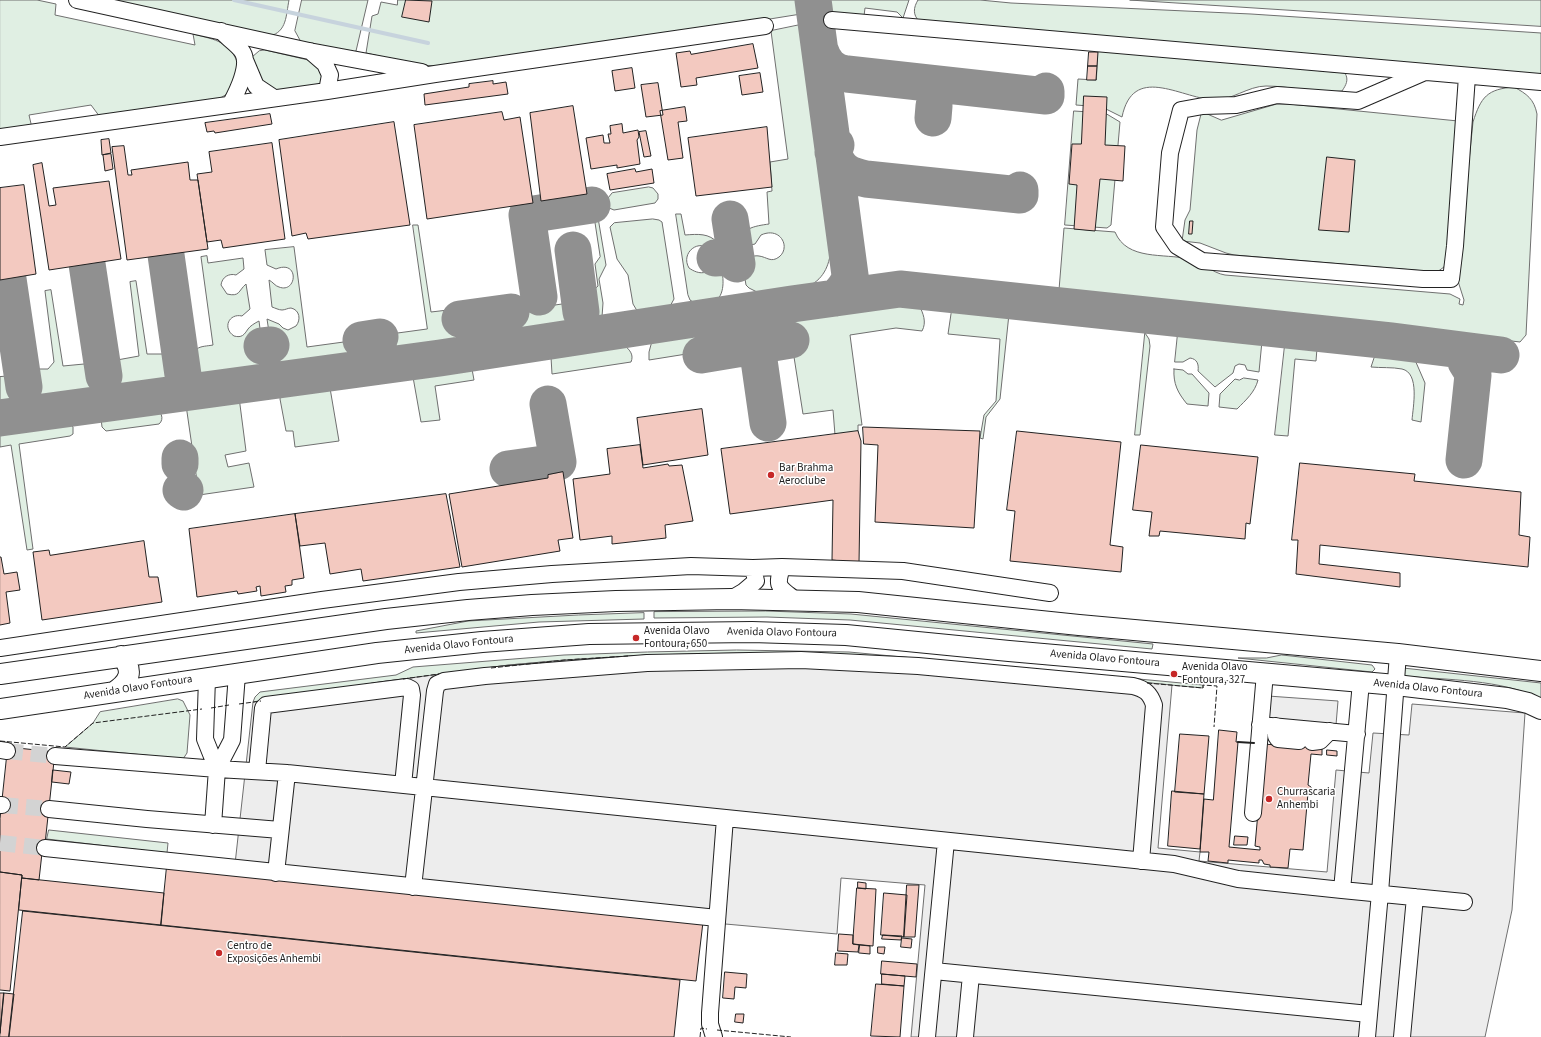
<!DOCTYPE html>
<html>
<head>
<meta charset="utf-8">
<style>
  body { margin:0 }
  canvas { display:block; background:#fff }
</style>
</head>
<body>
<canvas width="1541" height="1037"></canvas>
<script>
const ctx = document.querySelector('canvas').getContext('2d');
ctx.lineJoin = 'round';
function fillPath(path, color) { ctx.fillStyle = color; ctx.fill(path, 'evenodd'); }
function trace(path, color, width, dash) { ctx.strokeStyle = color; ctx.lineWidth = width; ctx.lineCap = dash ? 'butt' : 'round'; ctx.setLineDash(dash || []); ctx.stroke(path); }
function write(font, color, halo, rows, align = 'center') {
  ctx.font = font + ' "Source Sans 3",sans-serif'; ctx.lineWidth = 3; ctx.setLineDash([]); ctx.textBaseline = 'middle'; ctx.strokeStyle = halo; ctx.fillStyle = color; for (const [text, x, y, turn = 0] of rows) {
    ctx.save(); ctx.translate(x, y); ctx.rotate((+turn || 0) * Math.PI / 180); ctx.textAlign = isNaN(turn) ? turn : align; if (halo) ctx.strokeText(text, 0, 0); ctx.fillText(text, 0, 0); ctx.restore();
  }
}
const green = new Path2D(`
  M0,0H37L56,4L55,15L195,45L193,34C216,40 231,41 239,67L227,94L217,100L100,117L91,105L29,115L32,128L0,132Z
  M94,0H289C286,15 287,32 270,36Z
  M302,0H368L356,51L352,53L301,42L295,31Z
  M398,0H799L801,14L670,35L438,66L418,65L366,53L372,16L378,14L381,2L397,5Z
  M827,0H909L903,18L897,12L865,8L864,16L828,13Z
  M918,0H980L1011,3L1251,14L1541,33V76L919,21C913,15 913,8 918,0Z
  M1130,0H1541V26Z
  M800,25L831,247C830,263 825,278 809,286L761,294L749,288L746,285L742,261C745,258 754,255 759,256C767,257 771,263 779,257C791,248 781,226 761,235L755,244L741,247L739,246C739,228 755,226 769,224L767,192L772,191L770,162L788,159L771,31Z
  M265,50L317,62L324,70L322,83L318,86L277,91L263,86L252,57L259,51Z
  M1098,50L1345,73C1349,80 1346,85 1342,91C1316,94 1291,86 1266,86C1248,86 1231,101 1213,100C1179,97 1133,64 1122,117L1102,107L1076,105L1078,79L1096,80Z
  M1514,87C1527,94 1534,99 1537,114L1526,335L1520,342L1378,325L1059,290L1064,228L1115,232C1127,261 1164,253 1189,259C1203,262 1212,273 1225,275L1450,294L1460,299L1459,304L1463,305L1464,300L1457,278L1473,122C1481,97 1487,89 1514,87Z
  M1277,104H1289L1458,121L1446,263L1444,267L1437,272L1234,255L1226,253L1200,243L1182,241L1185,220L1190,210L1197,130L1201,114L1205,113L1221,120Z
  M1074,111L1105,113L1120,122L1111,225L1107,228L1065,225Z
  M649,187L653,188L658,194V199L655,203L614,210L609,208L608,198L612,193Z
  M591,194H594L606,265L599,279L603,303L602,317L600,319C590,309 587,295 598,286L595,264L600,257Z
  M676,214H681L685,235C698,234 709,233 718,243L719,250L712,251C699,237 680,253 689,268C699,275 709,275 714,263L721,264C723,276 726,292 716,301L696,304L690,300L688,295Z
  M653,219L659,220L662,222L674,299L669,308L639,313L636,309L633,304L628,275L617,259L610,227L614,223Z
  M413,225H418L431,312L448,310L457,313L461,320V332L453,342L389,352L382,344L383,335L427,329Z
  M294,247L307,347L351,341L358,345C360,350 358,353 355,357L284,368L276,367L274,365L267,319L279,324L283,328L288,330L296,326C301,320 300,310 291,308C288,308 285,310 282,310C279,310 275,308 272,307L269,280C273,282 275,286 279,287C297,294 300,259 276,269L267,265L265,250Z
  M207,256L208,263L243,258L244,269L236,275C229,273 222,277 221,285L227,294C240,297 238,291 246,284L250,309L242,316C229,313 222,328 234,336C242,338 244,335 248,329C250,326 255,323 259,321L265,367L261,371L207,379H203C196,374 190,356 197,349C200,346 208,346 213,345L201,257Z
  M136,281L147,354H164C172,361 171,376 166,384L124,390C114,385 116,369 117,360L139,356L130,282Z
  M51,290L63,366L84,364C93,370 96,388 89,396L41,403C29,400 30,385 31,374L36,369H48L54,362L45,291Z
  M546,296L548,306L569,303V314L564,324L521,331C511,324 509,314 513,303L520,300Z
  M892,303L919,305C923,313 927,322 922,331L896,328L850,335L862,425H858V432L835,435L833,410L803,414L788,319Z
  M954,309L1009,314L1000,399L986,417L983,439L980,438L984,415L996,401L1000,339L948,334L951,314Z
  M1145,333L1149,339L1150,346L1140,435H1135Z
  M1178,333L1262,341L1259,372L1247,370L1245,365L1239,364L1235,366L1233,373L1215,387L1198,371C1199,364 1197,359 1190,358L1183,362H1175Z
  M695,334L699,352L649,360V352L652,341Z
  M1285,345L1317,348L1316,361L1295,359L1288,436L1275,435Z
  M625,346C630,350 634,355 631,362L552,374L551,357Z
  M1381,355L1413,359L1415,360L1425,383L1421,422L1412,420C1413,407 1420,373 1402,369C1392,367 1381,368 1371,367L1374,358Z
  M472,369L474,380L435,386L440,420L421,422L413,377Z
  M1174,369L1183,370L1188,374H1192L1209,393L1208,406L1187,404C1178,393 1173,384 1174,369Z
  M10,376C20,382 18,399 13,408L0,410V377Z
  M1244,378L1258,380C1255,392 1246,400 1237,409L1219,407L1220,394L1235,379L1239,380Z
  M321,385H325L330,388L339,441L295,447L293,431H286L280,399L281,394L283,391Z
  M239,397L246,451L225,455L228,467L249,463L254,487L199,495L186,405Z
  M154,408C161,410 165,419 159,424L106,431L102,427L101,418L103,414Z
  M68,420L73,427V434L70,436L19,444L33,549L27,550L11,445L0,447V429Z
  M766,611L851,614L1153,644L1152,649L850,620L767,617L654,618V612Z
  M644,613V619L539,622L416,633V631L468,621L578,615Z
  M737,650L849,652L1203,685V688L1030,672L648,655L565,660L509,665L380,682L253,702L255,697L260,692L396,675L413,667L564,655L647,652Z
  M1282,655L1372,665L1375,669L1372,672L1238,658H1266Z
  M1403,668L1541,683V699C1501,679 1447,680 1402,676Z
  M178,699L183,701L190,715L187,753L183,759L65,747L93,723L100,712Z
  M49,830L168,843L167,853L47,839Z`);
const parking = new Path2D(`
  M738,653L849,655L1172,685L1158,848L1200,852L1199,861L1327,872L1336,770L1369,773L1373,733L1409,735L1412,704L1525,713L1512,910L1485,1037H911L925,885L841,878L837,934L703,922L234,873L253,702L380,682L509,665L565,660L648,655Z
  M1268,696L1338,701L1336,725L1266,719Z`);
const stream = new Path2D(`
  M234,0L428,43`);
const taxiway = new Path2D(`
  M813,0L850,275C849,285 843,290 836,298
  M820,50C824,63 832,72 847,74L1046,96V91
  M933,118L934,106
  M836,145L833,152C839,171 848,175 866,179L1020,195V190
  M573,250L581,312
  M166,255L184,382
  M715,258L729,257L737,264L730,219
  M87,264L104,376
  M8,279L24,387
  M539,297L527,215L592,205
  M460,319L511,312
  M361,340L380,337
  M262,346L271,345
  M757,346L768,423
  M701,355L791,340
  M0,418L440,358L792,304L900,289L1391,341L1501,355
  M180,458V464
  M1464,460L1473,375L1471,370L1466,362
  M508,469L558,462L548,404
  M181,490L184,492L185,490`);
const building = new Path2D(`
  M406,0L432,1L429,22L402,17Z
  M753,44L758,68L696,78L697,85L681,87L676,53L690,51L691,54Z
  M1089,52H1098L1097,66H1088Z
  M1088,66H1097L1096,80H1087Z
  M632,68L635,88L615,91L612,71Z
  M760,73L763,92L742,95L739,76Z
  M493,81V84L506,82L508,94L425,105L424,94L469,87V84Z
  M658,83L663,115L646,117L641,85Z
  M1084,96L1107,97L1105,145L1125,146L1123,181L1100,179L1095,231L1074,229L1077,185L1069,184L1072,144H1081Z
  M573,106L587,194L541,201L530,113Z
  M685,107L687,121L678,122L683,158L668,160L660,111Z
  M502,112L504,120L520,117L533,203L427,219L414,125Z
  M270,114L272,124L215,133L214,131L207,132L205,123Z
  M394,122L410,225L308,239L306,233L292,236L279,140Z
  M622,124L623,133L638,130L639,137L637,140L640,164L617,168V165L591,169L586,138L603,135L604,143H610L608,134H611L610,126Z
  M767,127L772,187L696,196L688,138Z
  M646,131L651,156L644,157L639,132Z
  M109,139L111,153L102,155L101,140Z
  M272,143L285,239L223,248L221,240L207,242L197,174L212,172L209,152Z
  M124,146L128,175H132L131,170L188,162L190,180H198L208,249L127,260L112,147Z
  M111,154L113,169L105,171L103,155Z
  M1327,157L1355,160L1349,232L1319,230Z
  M42,163L49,206L56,205L53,188L109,181L121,259L49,270L33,165Z
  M635,169L636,172L652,169L654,183L610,190L607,174Z
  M24,185L36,274L0,280V188Z
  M1190,221H1193L1192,234H1189Z
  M702,409L708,455L643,465L637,418Z
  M863,427L980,431L974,528L875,522L878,445L864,444Z
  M858,431L861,441L859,563L832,560L833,500L730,514L721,449Z
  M1017,431L1121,442L1110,545L1123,547L1121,572L1010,561L1015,511L1007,510Z
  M640,445L643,468L668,464L669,466L682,465L693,521L665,525L666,538L612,544V536L580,540L573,479L610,474L607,449Z
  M1141,445L1258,457L1250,524L1246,523L1245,539L1160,531L1159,536H1149L1152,512L1133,510Z
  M1300,463L1415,474L1414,481L1521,492L1519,535L1530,537L1528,567L1320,545L1319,564L1400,573V587L1296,574L1298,540H1292Z
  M563,472L573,538L558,540L560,551L462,567L449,494L548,478V475Z
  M446,494L460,567L363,581L361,569L330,574L325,543L300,546L295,514Z
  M295,514L304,578L292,580V585L285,586L286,592L261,596L260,586L256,587L257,591L238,594L237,591L197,597L189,529Z
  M144,541L149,577H158L162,602L42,620L33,552L49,550L50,555Z
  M0,557H1L4,574L17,572L20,590L6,592L10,623L0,625Z
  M1219,730L1237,732L1236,742H1238L1229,847L1260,850V847L1255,846L1264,744L1299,747L1313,736L1311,748L1322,749V755L1311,754L1308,785L1311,787L1312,790L1308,793L1303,850L1290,849L1288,868L1270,867V865L1264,864L1262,860H1259V863L1228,860V863L1208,861L1209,852H1200L1204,799L1213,800Z
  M1180,734L1209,736L1204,794L1175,792Z
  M8,747L55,752L44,853H42L39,880L22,878V875L0,872V819Z
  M1327,750L1337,751V756L1327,755Z
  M53,770L71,772L69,784L52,782Z
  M1172,791L1204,794L1200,849L1168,846Z
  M1235,836L1248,837L1247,845H1234Z
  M167,866L703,922L696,981L161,925Z
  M0,872L22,875L10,991L0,990Z
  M22,878L164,893L161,925L19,910Z
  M858,882L866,883V889L858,888Z
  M907,885H919L915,937H904Z
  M857,888L876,889L873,946L853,944Z
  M884,893L907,895L904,937L881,935Z
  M23,911L680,980L674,1037H9Z
  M839,934L853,935V944L859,945L858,952L838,951Z
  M883,935L902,936L901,940L882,939Z
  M902,938L912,939L911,948L901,947Z
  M860,945L870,946V954L859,953Z
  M878,947H885L884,954L878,953Z
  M836,953L848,954L847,965H835Z
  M882,961L917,964L916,977L881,974Z
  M725,972L747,974L746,988L735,987L734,999L723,998Z
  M882,974L905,976L904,986L882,984Z
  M876,984L904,986L900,1037L871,1036Z
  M0,993H4L0,1033Z
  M4,993L14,994L9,1037H0Z
  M736,1014H744L743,1023L735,1022Z`);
const minorTunnel = new Path2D(`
  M7,751L55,756
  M2,805L49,809
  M0,843L45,848`);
const minor = new Path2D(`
  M77,0L309,51L422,72
  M832,20L1541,82
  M221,31C226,37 240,46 243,53C250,66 237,92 231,103
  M310,51L325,64L330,75L327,91
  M245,60L256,86L274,98
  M1425,72L1358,101L1277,95L1236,105L1203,106L1181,110L1170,153L1164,227L1177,246L1202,261L1423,279H1451L1455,246L1467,76
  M0,137L327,91L435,74L765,26
  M782,567C776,587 778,586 794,599
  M731,599L743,592L756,581L753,568
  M0,648L322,600L459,582L552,574L691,566L753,568L782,567L903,571L1050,593
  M207,678L205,739L217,769
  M1260,725L1357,734
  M1276,726V736L1278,739L1299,741
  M1312,742L1320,741L1330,731
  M0,750L7,751
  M55,756L217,769L287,773L1174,864L1238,879L1342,890L1361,682
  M257,771L263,708L266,705L407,687L411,689L412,695L403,785
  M0,805H2
  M49,809L147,819L280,830
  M1253,813L1265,673
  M213,825L217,769L232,740L237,674
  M45,848L717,918
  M276,873L287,773
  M413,887L435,691L437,684L444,681L485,676L647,663L801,660L918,666L1133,686C1145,689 1150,693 1154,705L1141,861
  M1342,890L1464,902
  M934,971L1369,1014
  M714,1037L710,1024V1013L725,818
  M927,1037L946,841
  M965,1037L971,975
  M1367,1037L1380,893L1398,654
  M1402,1037L1415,897`);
const major = new Path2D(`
  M0,674L386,619L468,610L532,605L616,601L731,599L858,602L1079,625L1398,654L1541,671
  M114,692C129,682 135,671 121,656
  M0,709L377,653L482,642L589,634L752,632L846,635L1009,651L1396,685L1507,698L1528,703L1541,709`);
const fence = new Path2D(`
  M491,668L565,660L628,656
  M403,679L439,674
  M1147,683L1203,688V685L1217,686L1214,727
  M239,704L261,701
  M211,708L229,705
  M0,741L65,747L93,723L202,709
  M717,1030L791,1037
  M700,1037L701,1028L707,1029`);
const wall = new Path2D(`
  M1238,742L1254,743`);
const markers = [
  [771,475,4,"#c62828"],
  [636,638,4,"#c62828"],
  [1174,674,4,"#c62828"],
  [1269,799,4,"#c62828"],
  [219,953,4,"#c62828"]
];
const poiNames = [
  ["Bar Brahma",779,469],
  ["Aeroclube",779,482],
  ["Avenida Olavo",644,632],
  ["Fontoura, 650",644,645],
  ["Avenida Olavo",1182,668],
  ["Fontoura, 327",1182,681],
  ["Churrascaria",1277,793],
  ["Anhembi",1277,806],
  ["Centro de",227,947],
  ["Exposições Anhembi",227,960]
];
const streetNames = [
  ["Avenida Olavo Fontoura",782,633,1],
  ["Avenida Olavo Fontoura",459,645,-6],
  ["Avenida Olavo Fontoura",1105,659,5],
  ["Avenida Olavo Fontoura",138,688,-9],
  ["Avenida Olavo Fontoura",1428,689,6]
];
fillPath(green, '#e0efe3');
trace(green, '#6f6f6f', 1);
fillPath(parking, '#ededed');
trace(parking, '#6f6f6f', 1);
trace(stream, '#c7d3dd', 4);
trace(taxiway, '#909090', 37);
fillPath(building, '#f3c9c0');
trace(building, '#222', 1);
trace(minorTunnel, '#d3d3d3', 16, [16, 8]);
trace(minor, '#222', 18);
trace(major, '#222', 22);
trace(minor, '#fff', 16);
trace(major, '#fff', 20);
trace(fence, '#222', 1, [5, 2]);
trace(wall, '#222', 2);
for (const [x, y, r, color] of markers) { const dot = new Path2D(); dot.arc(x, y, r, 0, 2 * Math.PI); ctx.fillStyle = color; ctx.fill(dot); trace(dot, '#fff', 1.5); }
write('11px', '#222', '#fff', poiNames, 'left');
write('11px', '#222', '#fff', streetNames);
</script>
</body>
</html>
